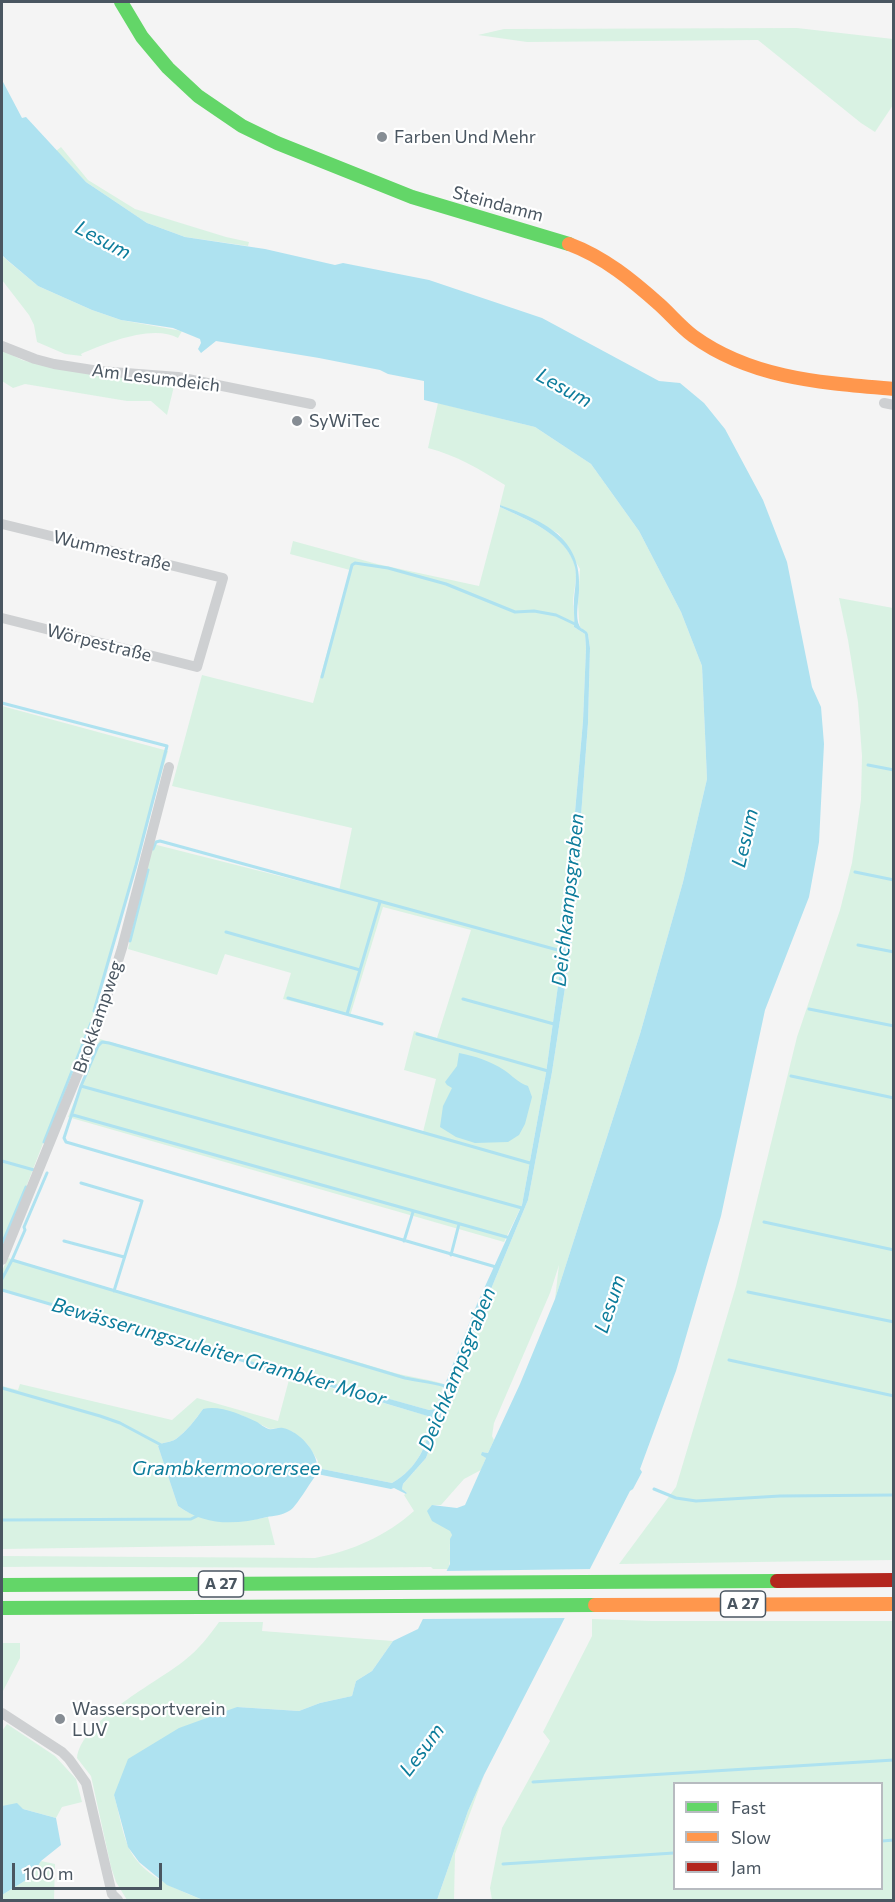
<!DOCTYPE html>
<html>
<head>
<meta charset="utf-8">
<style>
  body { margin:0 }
  #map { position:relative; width:895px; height:1902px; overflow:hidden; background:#f4f4f4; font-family:Commissioner,sans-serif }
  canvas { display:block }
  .frame { position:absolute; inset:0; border:3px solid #4a5661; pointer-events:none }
  .legend { position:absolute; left:673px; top:1782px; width:210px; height:108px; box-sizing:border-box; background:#fff; border:2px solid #b7bbc0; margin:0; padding:8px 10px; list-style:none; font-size:18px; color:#4a5661 }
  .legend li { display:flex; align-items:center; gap:12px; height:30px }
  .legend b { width:30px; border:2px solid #b7bbc0 }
  .scale { position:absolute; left:12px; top:1863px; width:150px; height:27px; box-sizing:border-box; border:3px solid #4a5661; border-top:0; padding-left:8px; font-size:18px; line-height:21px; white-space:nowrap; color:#4a5661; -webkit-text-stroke:4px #fff; paint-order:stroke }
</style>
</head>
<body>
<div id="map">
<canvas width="895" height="1902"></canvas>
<div class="frame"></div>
<ul class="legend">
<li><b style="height:8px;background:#63d668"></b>Fast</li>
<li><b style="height:8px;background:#ff974d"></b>Slow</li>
<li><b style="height:8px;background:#b3261e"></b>Jam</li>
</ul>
<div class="scale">100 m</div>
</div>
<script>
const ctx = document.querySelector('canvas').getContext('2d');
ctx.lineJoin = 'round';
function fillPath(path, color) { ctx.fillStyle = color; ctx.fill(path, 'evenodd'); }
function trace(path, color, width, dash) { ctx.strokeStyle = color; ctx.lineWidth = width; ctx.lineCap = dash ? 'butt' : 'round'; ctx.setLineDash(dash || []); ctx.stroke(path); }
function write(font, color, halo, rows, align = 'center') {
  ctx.font = font + ' Commissioner,sans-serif'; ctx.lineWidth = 4.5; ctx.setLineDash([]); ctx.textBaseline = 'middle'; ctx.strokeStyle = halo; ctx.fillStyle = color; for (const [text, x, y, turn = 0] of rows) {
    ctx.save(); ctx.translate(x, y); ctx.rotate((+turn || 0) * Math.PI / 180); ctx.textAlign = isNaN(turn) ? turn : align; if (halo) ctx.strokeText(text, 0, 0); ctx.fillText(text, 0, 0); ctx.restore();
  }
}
const green = new Path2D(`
  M797,28L893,39V105L875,132L861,123L758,40L527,42L478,35L504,29Z
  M61,147L88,180L135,209L226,237L249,242L248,246L185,237L147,223L86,182L56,151Z
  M2,256L38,286L92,310L121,320L182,331L178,338C153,324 106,343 81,354L82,356L65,354L37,342L34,325L29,315L2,280Z
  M2,350L22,360L41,365L175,382L167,415L151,401H127L25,384L13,388L2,381Z
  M438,403L535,427L591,464L639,531L681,612L702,666L707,779L683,882L640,1034L555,1299L559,1265L550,1293L494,1423L492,1436L494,1440L488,1453L482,1452V1455L486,1458L481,1470L464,1479L441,1505H432L433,1521L450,1530L452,1535C447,1546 453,1558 448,1569H433L431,1567C288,1569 145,1566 2,1567V1556L315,1558C352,1551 386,1536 414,1511L404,1495L407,1493L402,1489L403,1484L426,1458L469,1342L528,1200L552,1072L571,949L588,723L590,648L588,634L580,627L579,620L578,603L580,569L559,534L536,521L500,505L505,485C481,470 456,455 428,448Z
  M500,507C526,519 567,535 575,566C578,579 573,591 573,604C574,612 575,619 574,627L585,634L586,648L583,721L563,949L546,1073L522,1205L504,1242L68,1117L100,1039L423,1132L436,1079L404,1070L414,1031L437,1038L471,930L383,907L350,1016L283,999L291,973L225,954L217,975L128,949L153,844L339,891L352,828L172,786L202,675L313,703L350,570L290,554L293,541L377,564L479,586Z
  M839,598L893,608V1560L619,1564L676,1487L736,1286L797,1037L840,910L852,863L861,800L862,756L858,702L848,640Z
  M2,706L168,751L93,1015L2,1249Z
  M8,1258L395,1373C411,1377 428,1379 444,1384L435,1409L429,1410L264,1365L263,1367L2,1291V1271Z
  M290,1376L432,1417C428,1445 417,1469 392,1483L317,1468L318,1461L308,1445L293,1432L281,1428L270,1429L241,1415L203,1409C196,1419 186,1432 176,1439C170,1443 164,1441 158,1446L178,1506C204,1525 238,1523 268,1517L275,1545L2,1549V1386L18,1390L20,1384L172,1420L197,1398L278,1421Z
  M592,1619L652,1621H893V1900H492L490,1888L502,1828L550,1741L543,1732L592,1636ZM674,1784H882V1888H674Z
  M219,1622H263L262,1631L393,1641L372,1671L356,1681L352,1696L320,1703L299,1711L237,1707L114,1795C119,1811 121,1830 128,1846C140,1875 176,1889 203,1900H127L116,1882L111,1867L91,1776L77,1758C82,1719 157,1683 185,1660C199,1649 209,1636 219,1622Z
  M2,1643H20V1658L2,1693Z
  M7,1724L55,1756L76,1779L82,1802L62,1807L56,1818L23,1809L2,1806V1731Z
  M484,1775L455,1854L454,1900H437L468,1811Z
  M41,1861L55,1864L54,1900H2V1895L31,1877Z`);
const water = new Path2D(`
  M2,80L22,118L26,117L86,182L147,223L185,237L265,249L335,265L343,263L429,280L542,318L659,381L680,383L704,403L725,429L763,500L787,562L812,687L821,707L824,744L819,842L809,897L765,1010L721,1216L676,1371L640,1469L642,1472L633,1489L630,1491L484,1775L468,1811L437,1900H203L167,1885L139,1862L128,1847L114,1795L128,1759L179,1728L237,1707L299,1711L320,1703L352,1696L356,1681L372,1671L393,1641L418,1629L450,1564V1539L452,1535L450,1531L432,1521L427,1511L432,1505L457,1508L465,1505L486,1458L481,1455L482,1452L488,1453L520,1384L555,1299L640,1034L683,882L707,779L702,666L681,612L639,531L591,464L535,427L424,400V381L388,374L380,370L319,358L216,341L201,353L198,349L201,343L200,339L173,328L121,320L92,310L38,286L6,259L2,255Z
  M500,505C544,521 583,538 579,590C579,600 574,620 581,628C584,630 587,631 588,634L590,648L588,723L571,949L552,1072L528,1200L469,1342L426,1458L403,1484L402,1489L407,1493L406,1494L394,1488L391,1489L317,1474C310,1482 296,1508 289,1511C283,1515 273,1516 267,1517C235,1525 205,1526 178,1506L158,1446C164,1441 170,1443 176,1439C186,1432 196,1419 203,1409C220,1405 240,1414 257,1422C260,1424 265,1428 269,1429C273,1430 278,1427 283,1428C299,1431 318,1452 317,1468L392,1483C417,1469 429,1444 431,1417L263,1367L264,1364L429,1410L435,1409L477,1304L522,1205L546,1073L563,949L583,721L586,648L585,634L574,627C575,618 573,608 574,599C575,588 577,578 575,567C567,535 526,519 500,507Z
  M459,1053C475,1056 490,1061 504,1070C513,1076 517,1082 528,1086L532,1097L525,1124L519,1135L508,1142L475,1143L456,1137L440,1127L443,1106L452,1088L447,1085L445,1082L457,1066Z
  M17,1803L23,1809L56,1818L61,1845L41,1861L31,1877L2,1895V1806Z`);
const pier = new Path2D(`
  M593,1569L569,1618L422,1619L446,1571Z`);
const stream = new Path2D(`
  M322,677L352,565L355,563L388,568L446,584L515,612L534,611L556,615L577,625
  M2,703L167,746L136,865L94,1011
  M868,765L894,770
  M153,849L156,842L160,841L565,952
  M855,872L894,880
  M226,932L360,970
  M130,941L148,870
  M858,945L894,952
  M288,998L382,1024
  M463,999L554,1024
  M809,1009L894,1026
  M347,1014L380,902
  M417,1034L548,1071
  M791,1076L894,1098
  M81,1086L522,1208
  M73,1115L510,1238
  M44,1142L91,1023
  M2,1161L34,1170
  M81,1183L142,1201L114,1291
  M764,1222L894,1250
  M64,1241L124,1257
  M404,1241L413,1212
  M2,1244L26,1187
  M451,1255L459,1224
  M12,1260L405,1378C419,1381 431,1382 445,1386
  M496,1267L66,1142L64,1138L81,1086L98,1046L102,1042L109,1043L530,1163
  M2,1279L12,1260L25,1230L24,1227L47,1173
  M2,1290L265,1367
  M748,1292L894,1322
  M729,1360L894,1396
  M2,1388L100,1416L120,1423L163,1446
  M654,1489L676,1498L696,1501L780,1496L894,1495
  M2,1520L191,1519L197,1516
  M533,1782L894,1760
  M882,1841L894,1840
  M503,1864L674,1853`);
const street = new Path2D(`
  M2,346L35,359L54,364L99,371L178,377L311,404
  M884,403L894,405
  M2,524L223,578L197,667L2,618
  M2,1260L100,1019L122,948L169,767
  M2,1713L62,1752L69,1759L86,1783L112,1894L118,1900`);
const fast = new Path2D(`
  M121,2L142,37L168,68L198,96L242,126L277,143L412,197L569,244
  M2,1585L777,1581
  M2,1608L595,1605`);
const slow = new Path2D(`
  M569,244C604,257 632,280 660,305C671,315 681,327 693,336C752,379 824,383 894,389
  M595,1605L894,1604`);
const jam = new Path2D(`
  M777,1581L894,1580`);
const markers = [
  [382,137,6,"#868d94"],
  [297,421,6,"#868d94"],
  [60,1719,6,"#868d94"]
];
const shields = [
  [221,1584,45],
  [743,1604,45]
];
const shieldNames = [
  ["A 27",221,1584],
  ["A 27",743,1604]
];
const poiNames = [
  ["Farben Und Mehr",394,137],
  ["SyWiTec",309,421],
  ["Wassersportverein",72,1709],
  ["LUV",72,1730]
];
const streetNames = [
  ["Steindamm",498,204,15],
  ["Am Lesumdeich",156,378,7],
  ["Wummestraße",112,551,14],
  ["Wörpestraße",99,643,14],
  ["Brokkampweg",98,1017,-71]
];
const waterNames = [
  ["Lesum",103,240,28],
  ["Lesum",564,388,29],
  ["Lesum",745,838,-77],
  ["Deichkampsgraben",568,900,-84],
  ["Lesum",610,1304,-72],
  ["Bewässerungszuleiter Grambker Moor",219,1352,16],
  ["Deichkampsgraben",457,1369,-68],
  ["Grambkermoorersee",226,1468],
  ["Lesum",422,1750,-53]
];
fillPath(green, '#d9f2e3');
fillPath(water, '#aee2f0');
fillPath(pier, '#f4f4f4');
trace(stream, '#aee2f0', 3);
trace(street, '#ced0d2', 10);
trace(fast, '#63d668', 14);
trace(slow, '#ff974d', 14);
trace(jam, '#b3261e', 14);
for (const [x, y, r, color] of markers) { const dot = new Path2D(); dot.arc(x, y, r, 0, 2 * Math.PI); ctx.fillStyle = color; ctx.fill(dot); trace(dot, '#fff', 2); }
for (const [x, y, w] of shields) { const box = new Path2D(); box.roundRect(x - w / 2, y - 13, w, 26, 4.5); ctx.fillStyle = '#fff'; ctx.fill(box); trace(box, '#4a5661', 1.5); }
write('bold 16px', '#4a5661', null, shieldNames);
write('18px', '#4a5661', '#fff', poiNames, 'left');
write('18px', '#4a5661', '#fff', streetNames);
write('italic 20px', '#0c7c9b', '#fff', waterNames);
</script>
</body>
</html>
